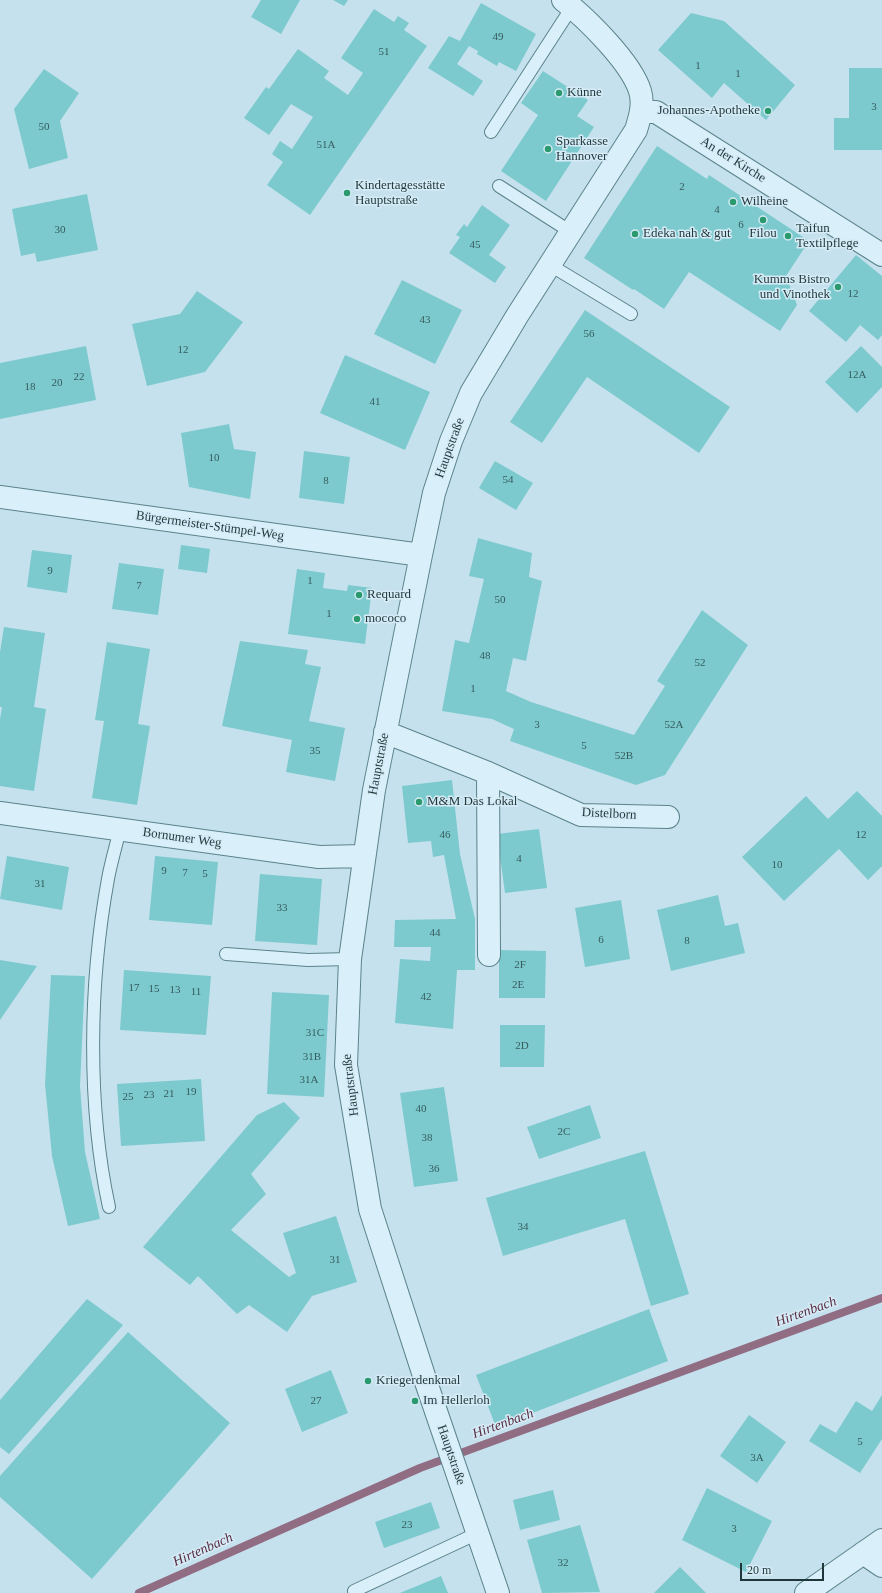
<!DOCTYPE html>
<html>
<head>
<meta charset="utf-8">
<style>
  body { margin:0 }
  #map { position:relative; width:882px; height:1593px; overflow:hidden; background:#c6e1ee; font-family:"Times New Roman",serif }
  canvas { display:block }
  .scale { position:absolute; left:740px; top:1563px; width:84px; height:18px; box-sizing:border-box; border:2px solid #1f373a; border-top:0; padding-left:5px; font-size:12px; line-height:14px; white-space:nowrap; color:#1f373a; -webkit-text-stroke:3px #d5ebf6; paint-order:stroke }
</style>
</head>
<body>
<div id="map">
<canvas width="882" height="1593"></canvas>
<div class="scale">20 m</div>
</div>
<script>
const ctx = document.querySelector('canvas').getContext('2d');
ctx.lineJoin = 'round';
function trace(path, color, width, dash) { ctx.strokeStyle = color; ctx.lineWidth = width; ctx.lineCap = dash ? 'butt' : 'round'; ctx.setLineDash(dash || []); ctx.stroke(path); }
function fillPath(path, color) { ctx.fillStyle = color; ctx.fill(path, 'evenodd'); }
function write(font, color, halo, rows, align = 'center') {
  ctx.font = font + ' "Times New Roman",serif'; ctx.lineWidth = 3; ctx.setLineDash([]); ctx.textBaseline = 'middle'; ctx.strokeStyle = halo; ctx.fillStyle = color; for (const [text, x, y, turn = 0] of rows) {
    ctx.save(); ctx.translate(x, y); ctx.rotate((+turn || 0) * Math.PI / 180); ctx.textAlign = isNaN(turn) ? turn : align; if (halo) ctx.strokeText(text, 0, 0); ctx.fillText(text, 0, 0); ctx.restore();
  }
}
const stream = new Path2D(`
  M139,1593L420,1468L882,1298`);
const building = new Path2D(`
  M261,0H300L281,34L251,17Z
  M333,0H348L344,6Z
  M481,3L536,34L516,71L499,62L497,66L477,54L478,51L469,46L457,64L483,81L473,96L428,68L449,36L460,41Z
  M374,9L394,22L398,16L409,23L404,30L427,46L310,215L267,185L283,162L272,154L280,141L292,149L313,117L291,104L269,135L244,118L266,87L269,89L298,49L329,71L324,78L348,95L363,73L341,58Z
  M691,13L724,21L795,85L766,120L724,83L712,98L658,50Z
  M849,68H882V150H834V118H849Z
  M44,69L79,93L60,121L68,158L29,169L14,109Z
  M543,71L588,100L577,116L594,127L546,201L501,171L538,115L521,103Z
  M657,146L707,179L709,175L809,241L786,276L797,305L780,331L689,272L664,309L634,289L633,290L584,258Z
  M87,194L98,250L37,262L35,253L21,256L12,209Z
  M482,205L510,225L489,255L506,267L495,283L449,253L460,237L456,235L464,224L467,227Z
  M856,255L882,276V335L878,340L860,325L846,342L809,311Z
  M402,280L462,310L435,364L374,334Z
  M197,291L243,322L205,372L147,386L132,324L180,314Z
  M585,310L730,407L699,453L587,377L542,443L510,422Z
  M86,346L96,400L0,419V363Z
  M861,346L882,367V387L857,413L825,382Z
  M345,355L430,392L405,450L320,413Z
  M229,424L234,449L256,452L250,499L189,487L181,433Z
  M304,451L350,457L344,504L299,498Z
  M495,461L533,483L516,510L479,488Z
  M478,538L532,553L529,577L542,581L526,661L513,658L506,691L531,702L634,735L665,686L657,681L702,610L748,645L665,775L636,785L510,741L514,729L492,719L442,711L455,640L469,643L484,579L469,576Z
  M181,545L210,549L207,573L178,569Z
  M32,550L72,555L67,593L27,587Z
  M119,563L164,569L158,615L112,609Z
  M297,569L325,573L323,588L347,591L348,585L372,588L365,644L288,634Z
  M4,627L45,633L34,707L46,709L34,791L0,786V719L2,707H0V652Z
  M240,641L308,650L305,664L321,667L309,721L345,728L335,781L286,772L292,740L222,726Z
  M107,642L150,649L138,724L150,726L137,805L92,798L104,721L95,720Z
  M452,780L460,854L475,919V970H457L453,1029L395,1023L400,959L430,961L431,947H394L395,920L456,919L444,855L433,857L431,841L408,843L402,786Z
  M857,791L882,816V866L868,880L839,849L784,901L742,857L806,796L828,819Z
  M539,829L547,888L505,893L497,834Z
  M7,856L69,867L62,910L0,899Z
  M155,856L218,862L212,925L149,920Z
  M260,874L322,879L317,945L255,941Z
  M718,895L725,926L738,923L745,953L671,971L657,910Z
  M621,900L630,959L585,967L575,908Z
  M499,950L546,951L545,998H499Z
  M0,960L37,966L0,1020Z
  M124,970L211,976L206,1035L120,1030Z
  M51,975L85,976L80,1086L85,1152L100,1219L68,1226L52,1156L45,1084Z
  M272,992L329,995L324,1097L267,1094Z
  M500,1025H545L544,1067H500Z
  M201,1079L205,1141L121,1146L117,1084Z
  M444,1087L458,1181L414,1187L400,1093Z
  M284,1102L300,1118L251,1174L266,1194L231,1230L289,1277L296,1273L283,1233L336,1216L357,1282L312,1296L287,1332L249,1305L237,1314L198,1276L190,1285L143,1247L257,1115Z
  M590,1105L601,1138L539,1159L527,1127Z
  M645,1151L689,1294L651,1306L625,1219L503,1256L486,1198Z
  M87,1299L123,1325L9,1454L0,1447V1400Z
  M649,1309L668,1361L496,1427L476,1375Z
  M128,1332L230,1423L92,1579L0,1497V1476Z
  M331,1370L348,1413L302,1432L285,1389Z
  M882,1395V1439L860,1473L809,1441L820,1424L836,1433L856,1401L872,1411Z
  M749,1415L786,1442L757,1483L720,1456Z
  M707,1488L772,1521L746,1572L682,1540Z
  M553,1490L560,1520L520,1530L513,1500Z
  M431,1502L440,1528L384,1548L375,1522Z
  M580,1525L600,1592L542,1593L527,1540Z
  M680,1567L706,1593H654Z
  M441,1576L448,1593H400Z`);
const lane = new Path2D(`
  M491,132L572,7
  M499,186L571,232
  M550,265L631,314
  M226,954L308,960L350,959
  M109,1207C87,1105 89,983 108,879C111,862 116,846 120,829
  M354,1591L478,1533`);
const street = new Path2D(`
  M642,112H656L882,255
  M0,497L421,555
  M385,732L488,773L581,815L668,817
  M488,773L489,955
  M0,813L319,857L364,856
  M863,1553L882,1566
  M498,1593L427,1385L370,1209L346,1065L350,959L374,790L421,555L434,493L451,441L471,393L517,316L636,130C640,117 644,104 640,91C631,62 586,18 563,0
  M806,1593L882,1540`);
const markers = [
  [559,93,4,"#2b996e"],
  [768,111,4,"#2b996e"],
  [548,149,4,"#2b996e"],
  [347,193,4,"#2b996e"],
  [733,202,4,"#2b996e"],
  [763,220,4,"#2b996e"],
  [635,234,4,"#2b996e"],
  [788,236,4,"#2b996e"],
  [838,287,4,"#2b996e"],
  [359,595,4,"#2b996e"],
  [357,619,4,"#2b996e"],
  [419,802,4,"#2b996e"],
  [368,1381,4,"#2b996e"],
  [415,1401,4,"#2b996e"]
];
const numberNames = [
  ["49",498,37],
  ["51",384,52],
  ["1",698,66],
  ["1",738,74],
  ["3",874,107],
  ["50",44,127],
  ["51A",326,145],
  ["2",682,187],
  ["4",717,210],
  ["6",741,225],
  ["30",60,230],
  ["45",475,245],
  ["12",853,294],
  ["43",425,320],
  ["56",589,334],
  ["12",183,350],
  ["12A",857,375],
  ["22",79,377],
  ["20",57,383],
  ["18",30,387],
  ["41",375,402],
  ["10",214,458],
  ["54",508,480],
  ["8",326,481],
  ["9",50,571],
  ["1",310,581],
  ["7",139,586],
  ["50",500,600],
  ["1",329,614],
  ["48",485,656],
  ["52",700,663],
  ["1",473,689],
  ["3",537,725],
  ["52A",674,725],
  ["5",584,746],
  ["35",315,751],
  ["52B",624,756],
  ["46",445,835],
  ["12",861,835],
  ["4",519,859],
  ["10",777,865],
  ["9",164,871],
  ["7",185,873],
  ["5",205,874],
  ["31",40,884],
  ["33",282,908],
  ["44",435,933],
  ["6",601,940],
  ["8",687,941],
  ["2F",520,965],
  ["2E",518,985],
  ["17",134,988],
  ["15",154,989],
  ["13",175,990],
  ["11",196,992],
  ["42",426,997],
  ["31C",315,1033],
  ["2D",522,1046],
  ["31B",312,1057],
  ["31A",309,1080],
  ["19",191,1092],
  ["21",169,1094],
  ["23",149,1095],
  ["25",128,1097],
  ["40",421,1109],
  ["2C",564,1132],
  ["38",427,1138],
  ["36",434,1169],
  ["34",523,1227],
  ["31",335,1260],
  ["27",316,1401],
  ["5",860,1442],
  ["3A",757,1458],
  ["23",407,1525],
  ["3",734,1529],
  ["32",563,1563]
];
const poiNames = [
  ["Künne",567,93],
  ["Johannes-Apotheke",760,111,"right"],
  ["Sparkasse",556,142],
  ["Hannover",556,157],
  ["Kindertagesstätte",355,186],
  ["Hauptstraße",355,201],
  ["Wilheine",741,202],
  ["Taifun",796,229],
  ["Textilpflege",796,244],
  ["Edeka nah & gut",643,234],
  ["Filou",763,234,"center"],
  ["Kumms Bistro",830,280,"right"],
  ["und Vinothek",830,295,"right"],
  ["Requard",367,595],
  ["mococo",365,619],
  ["M&M Das Lokal",427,802],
  ["Kriegerdenkmal",376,1381],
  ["Im Hellerloh",423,1401]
];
const streetNames = [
  ["An der Kirche",733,160,32],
  ["Hauptstraße",450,448,-70],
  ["Bürgermeister-Stümpel-Weg",210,526,8],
  ["Hauptstraße",379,764,-79],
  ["Distelborn",609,814,3],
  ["Bornumer Weg",182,838,8],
  ["Hauptstraße",351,1085,-97],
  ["Hauptstraße",451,1455,71]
];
const waterNames = [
  ["Hirtenbach",806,1312,-20],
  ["Hirtenbach",503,1424,-20],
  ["Hirtenbach",203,1550,-24]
];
trace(stream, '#916d84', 8);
fillPath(building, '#7ccacd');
trace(lane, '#5b838a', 14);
trace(street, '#5b838a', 24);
trace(lane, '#d9eff9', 12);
trace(street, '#d9eff9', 22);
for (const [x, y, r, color] of markers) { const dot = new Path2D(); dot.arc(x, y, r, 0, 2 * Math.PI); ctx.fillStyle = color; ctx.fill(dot); trace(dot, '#d5ebf6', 1.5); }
write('11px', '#365c5f', null, numberNames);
write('13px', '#1f373a', '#d5ebf6', poiNames, 'left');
write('13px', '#1f373a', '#d5ebf6', streetNames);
write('italic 14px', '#5a2e42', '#d5ebf6', waterNames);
</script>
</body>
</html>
